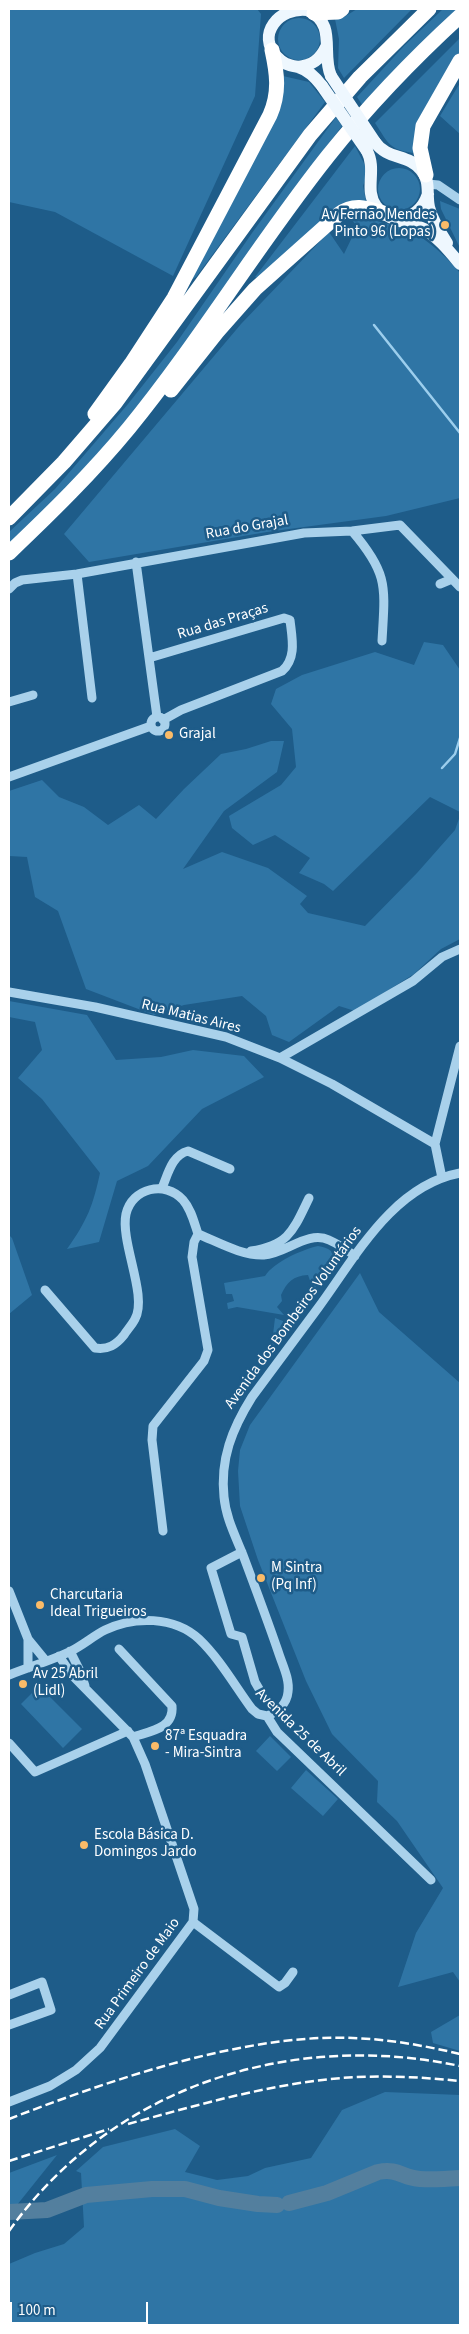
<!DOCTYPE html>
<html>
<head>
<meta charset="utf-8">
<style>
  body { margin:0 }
  #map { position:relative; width:469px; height:2334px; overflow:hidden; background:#1e5c89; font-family:"Source Sans 3",sans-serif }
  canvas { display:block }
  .frame { position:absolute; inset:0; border:10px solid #fff; pointer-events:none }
  .scale { position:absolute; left:10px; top:2302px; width:138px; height:22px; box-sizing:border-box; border:2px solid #fff; border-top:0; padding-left:6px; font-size:15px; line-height:18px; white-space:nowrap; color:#fff; -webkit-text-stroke:4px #1e5c89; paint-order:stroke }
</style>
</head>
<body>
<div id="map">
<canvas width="469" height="2334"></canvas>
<div class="frame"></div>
<div class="scale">100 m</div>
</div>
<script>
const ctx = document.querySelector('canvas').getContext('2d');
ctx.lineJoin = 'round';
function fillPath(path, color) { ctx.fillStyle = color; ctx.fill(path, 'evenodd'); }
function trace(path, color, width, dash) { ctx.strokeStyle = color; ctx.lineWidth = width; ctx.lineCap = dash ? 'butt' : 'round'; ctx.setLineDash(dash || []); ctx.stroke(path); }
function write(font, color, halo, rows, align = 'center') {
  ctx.font = font + ' "Source Sans 3",sans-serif'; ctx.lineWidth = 5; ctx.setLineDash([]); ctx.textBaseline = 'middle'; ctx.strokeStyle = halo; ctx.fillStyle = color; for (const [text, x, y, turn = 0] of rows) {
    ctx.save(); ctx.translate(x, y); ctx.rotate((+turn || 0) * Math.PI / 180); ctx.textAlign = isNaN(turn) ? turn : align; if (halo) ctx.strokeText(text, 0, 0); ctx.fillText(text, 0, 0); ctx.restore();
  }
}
const green = new Path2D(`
  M9,9H257L261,14L255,96L173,276L55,212L9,202Z
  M357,9H412L344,78L338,68L339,39L335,19L344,17Z
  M443,9H459L363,106L357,97L404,46Z
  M278 39a21 21 0 1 1 42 0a21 21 0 1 1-42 0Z
  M460,38V56L415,153C389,150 389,144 375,123Z
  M283,76L309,82L325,102L196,277L191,280Z
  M460,83V134L440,116Z
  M336,117L342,126C280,206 226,291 165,372C118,434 65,492 9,546V532L55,489L128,404L177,342L252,233Z
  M355,146L368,171L363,186L366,201L261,279L255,277Z
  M378 189a21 21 0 1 1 42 0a21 21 0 1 1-42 0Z
  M440,201L460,209V248L441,209Z
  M366,215C381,225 391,223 406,229C425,237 447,257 460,273V498L386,516L267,532L89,562L64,534L241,324L329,232L344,254L357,227L351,218Z
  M424,642L443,645L460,670V812L430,797L333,891L324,884L299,873L310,858L275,835L253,845L232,828L229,816L281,785L296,767L292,729L271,704L276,689L302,675L375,652L414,665Z
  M271,741H284L277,772L224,811L183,869L222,852L268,868L307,896L300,904L308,913L365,926L417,873L455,830L460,816V939L441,949L414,974L355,1011L339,1006L289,1042L272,1035L266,1016L242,996L184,1005L154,1015L86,989L58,911L35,897L27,857L9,856V791L42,780L59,797L84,807L108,825L139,805L156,819L184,789L221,754L246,749Z
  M9,1001L87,1015L116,1060L161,1057L193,1050L244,1056L264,1077L202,1109L148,1166L117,1181L99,1242L67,1249C87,1221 93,1206 100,1173L42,1099L18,1078L42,1050L35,1022L9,1017Z
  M9,1235L12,1238L32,1295L9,1314Z
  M318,1246C329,1248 334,1251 338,1263C330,1273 323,1281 313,1289L308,1275C293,1276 287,1282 281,1295L282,1301L277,1307L284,1315L237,1307L228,1309L227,1303L234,1301L232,1294H226L224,1283L265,1276C274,1262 301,1250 318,1246Z
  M360,1273L379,1312L460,1383V1982L453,1972L398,1987L416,1933L443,1888L397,1821L377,1802L378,1781L332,1734L306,1681L258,1560L240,1506L238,1471L240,1450L250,1425Z
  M275,1318L283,1321L285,1330L271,1351Z
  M39,1686L82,1729L63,1748L21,1704Z
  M270,1736L291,1757L277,1771L256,1751Z
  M306,1770L338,1799L323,1816L291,1788Z
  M460,2015V2051L433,2043L431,2032Z
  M385,2092L460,2095V2325H9V2264L35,2253L64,2244L84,2227L81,2173L76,2171L103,2147L175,2129L200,2146L185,2172L217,2180L248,2176L265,2168L311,2158L342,2110Z
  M57,2155L9,2215V2173Z`);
const stream = new Path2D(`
  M374,325L460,433
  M442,768L455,754L460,738`);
const river = new Path2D(`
  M289,2203L327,2193L378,2172C399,2168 402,2178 420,2179C433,2180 447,2179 460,2178
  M9,2212L47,2210L86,2195L152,2189H185L219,2198L258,2204L277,2205`);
const minor = new Path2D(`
  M428,184L438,185L460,200
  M352,531C389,574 385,587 382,641
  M136,562L157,717
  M77,574L92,698
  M440,584L452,579
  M9,589L15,583L22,580L77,574L304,533L352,531L400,525L460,587
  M149,658L284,618L290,620C292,638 297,658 282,671L181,710L163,720
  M9,702L33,695
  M151 724a7 7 0 1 1 14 0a7 7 0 1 1-14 0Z
  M9,777L151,726
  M9,992L95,1007L226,1037L280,1058L332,1084L435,1144
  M280,1058L413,981L442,957L460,949
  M442,1178L435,1144L460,1046
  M162,1188C168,1174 172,1155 188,1151L230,1169
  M198,1234C218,1242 242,1256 264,1255C285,1254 308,1230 329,1240C338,1244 347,1250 355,1256
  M251,1251C289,1245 293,1231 309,1198
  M45,1290L95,1348C108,1350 116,1345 124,1335C127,1330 132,1325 135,1319C148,1296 120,1242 126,1214C132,1188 165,1180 183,1200C191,1209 194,1222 198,1234
  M163,1531L152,1440L153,1426L204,1361L208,1350L192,1257L194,1242L198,1234
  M242,1552L211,1568L231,1634L242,1637L255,1682L262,1694
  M9,1591L28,1639L46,1661
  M28,1639V1668
  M119,1649L172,1706C174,1729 150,1731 133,1737
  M70,1651L80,1671L85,1686
  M9,1675C29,1667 50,1661 69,1652C82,1646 93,1636 105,1630C134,1616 174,1616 199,1639C220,1659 235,1686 252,1709L258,1714L267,1716L277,1732L431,1880
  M267,1716C277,1712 287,1704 288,1692C290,1679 282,1664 278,1651C267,1619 255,1587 243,1555C235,1535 226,1518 224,1497C220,1459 232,1429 252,1397C274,1367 296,1338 318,1308C355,1258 392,1186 460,1173
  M9,1743L35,1772L128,1731
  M193,1922L279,1987L285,1983L293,1972
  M9,1995L42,1982L51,2010L9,2025
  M9,2102L50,2086L76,2070L100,2048L193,1922L194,1909L145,1764L133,1737L72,1675L59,1656`);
const major = new Path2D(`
  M307,10C279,7 256,34 277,57C283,64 289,65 298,67C308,70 316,78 322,86
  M309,11C337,24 321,54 331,76
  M298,67C312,65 320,60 326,47
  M375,142C387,160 409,154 421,170C431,181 426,194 429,207C432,220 440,232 447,243
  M367,151C377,170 364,190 376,206C387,221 409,222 424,229C438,237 450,252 460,264
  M395,218C412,219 423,209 428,194`);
const highway = new Path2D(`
  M314,13L338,12L342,9
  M426,175L420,148L423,126L460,61
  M171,390L217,332L255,289L339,214C354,203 367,208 383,213
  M95,414L131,364L174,298L270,115C280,92 277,73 272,50
  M9,518L64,462L115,403L310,135L360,77L429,9
  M9,553C51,513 92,473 129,428C200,341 258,244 328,156C368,106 413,59 460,16`);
const rail = new Path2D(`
  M9,2119C102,2083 221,2042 321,2038C368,2036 414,2043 460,2054
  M128,2124C198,2105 269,2084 342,2078C381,2075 421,2077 460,2081
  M9,2161L109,2129
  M9,2231C112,2086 291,2030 460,2066`);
const majorBridge = new Path2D(`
  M331,76L375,142
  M322,86L367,151`);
const markers = [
  [445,225,5,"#fabb68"],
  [169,735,5,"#fabb68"],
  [261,1578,5,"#fabb68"],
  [40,1605,5,"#fabb68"],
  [23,1684,5,"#fabb68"],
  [155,1746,5,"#fabb68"],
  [84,1845,5,"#fabb68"]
];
const poiNames = [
  ["Av Fernão Mendes",435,216,"right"],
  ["Pinto 96 (Lopas)",435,233,"right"],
  ["Grajal",179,735],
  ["M Sintra",271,1569],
  ["(Pq Inf)",271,1586],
  ["Charcutaria",50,1596],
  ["Ideal Trigueiros",50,1613],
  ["Av 25 Abril",33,1675],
  ["(Lidl)",33,1692],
  ["87ª Esquadra",165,1737],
  ["- Mira-Sintra",165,1754],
  ["Escola Básica D.",94,1836],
  ["Domingos Jardo",94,1853]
];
const streetNames = [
  ["Rua do Grajal",247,528,-10],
  ["Rua das Praças",223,622,-17],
  ["Rua Matias Aires",191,1017,14],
  ["Avenida dos Bombeiros Voluntários",294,1318,-54],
  ["Avenida 25 de Abril",300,1733,44],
  ["Rua Primeiro de Maio",138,1974,-54]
];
fillPath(green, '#2f75a5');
trace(stream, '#9cceed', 2.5);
trace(river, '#537f9e', 16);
trace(minor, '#a9d1eb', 9);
trace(major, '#eef7fe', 12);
trace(highway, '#fff', 15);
trace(rail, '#fff', 2.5, [9, 4]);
trace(majorBridge, '#eef7fe', 12);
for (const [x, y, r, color] of markers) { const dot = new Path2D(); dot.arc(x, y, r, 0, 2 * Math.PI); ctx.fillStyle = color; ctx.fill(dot); trace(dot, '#1e5c89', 2); }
write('15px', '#fff', '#1e5c89', poiNames, 'left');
write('15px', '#fff', '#1e5c89', streetNames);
</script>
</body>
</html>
